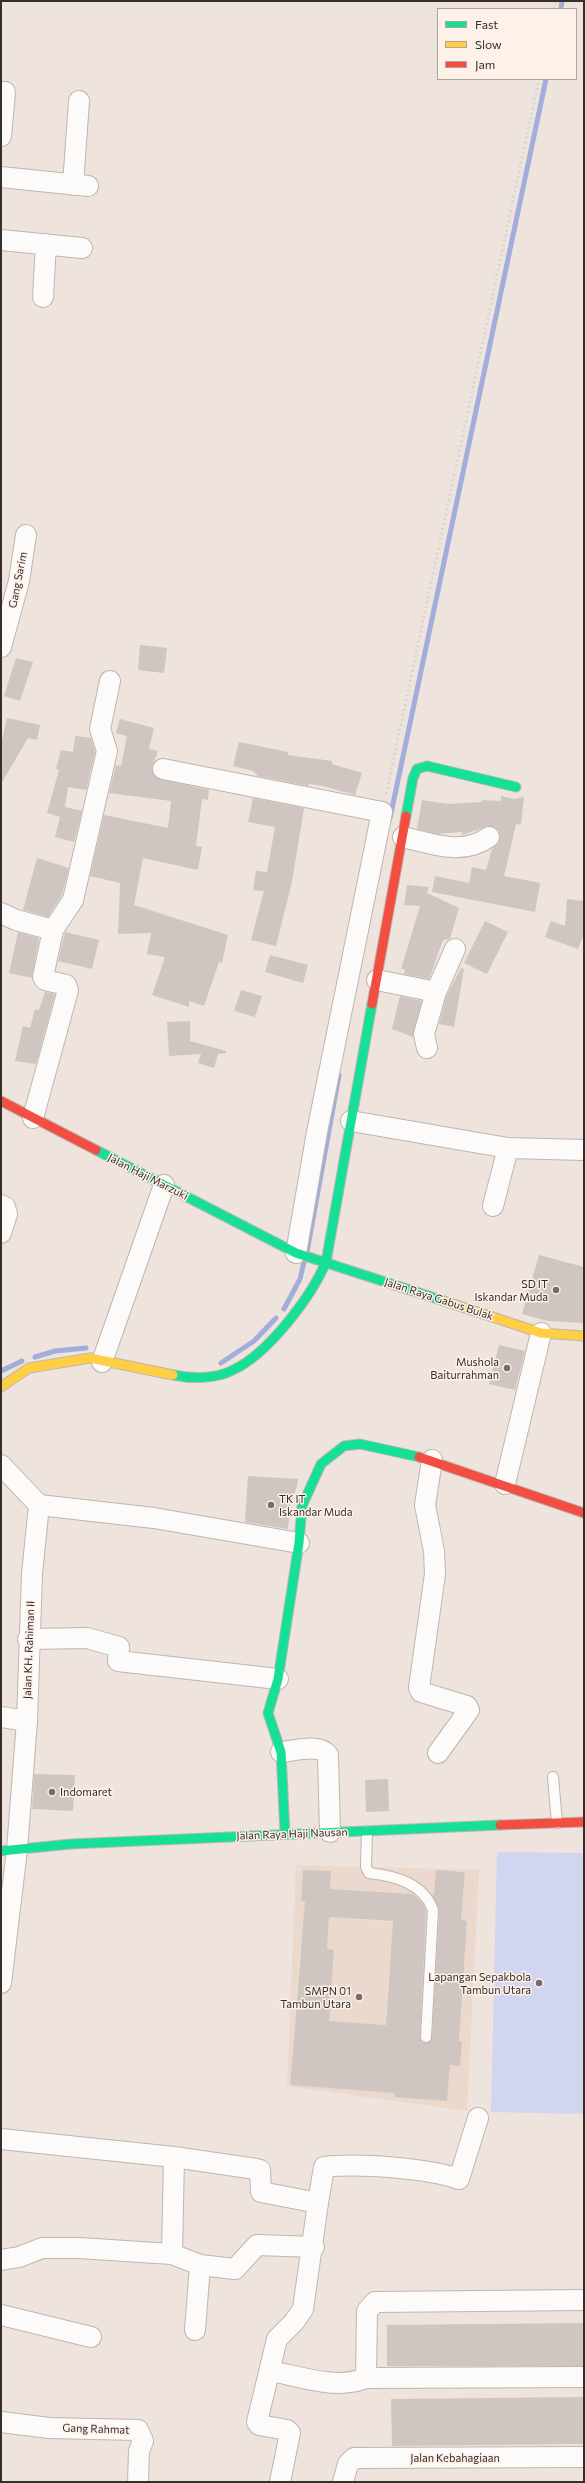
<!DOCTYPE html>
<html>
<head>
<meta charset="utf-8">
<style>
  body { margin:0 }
  #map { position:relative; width:585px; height:2483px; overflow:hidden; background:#eee3dd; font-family:Commissioner,sans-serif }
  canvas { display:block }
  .frame { position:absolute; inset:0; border:2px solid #352e29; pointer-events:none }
  .legend { position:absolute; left:437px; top:8px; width:140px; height:72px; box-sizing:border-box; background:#fdf1ea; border:1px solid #ada39d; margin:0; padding:5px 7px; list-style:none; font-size:12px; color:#352e29 }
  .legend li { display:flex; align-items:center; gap:8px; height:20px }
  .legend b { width:20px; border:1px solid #ada39d }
</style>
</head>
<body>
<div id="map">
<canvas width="585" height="2483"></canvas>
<div class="frame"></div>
<ul class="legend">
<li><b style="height:5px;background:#16e098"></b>Fast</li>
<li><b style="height:5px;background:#ffcf43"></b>Slow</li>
<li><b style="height:5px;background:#f24e42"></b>Jam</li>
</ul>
</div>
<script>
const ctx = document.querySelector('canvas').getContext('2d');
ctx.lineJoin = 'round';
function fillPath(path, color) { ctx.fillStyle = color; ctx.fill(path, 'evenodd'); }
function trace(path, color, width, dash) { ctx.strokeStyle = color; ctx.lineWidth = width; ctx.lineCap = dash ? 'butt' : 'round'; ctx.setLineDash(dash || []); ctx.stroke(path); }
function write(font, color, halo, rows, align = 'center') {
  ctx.font = font + ' Commissioner,sans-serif'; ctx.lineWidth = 3; ctx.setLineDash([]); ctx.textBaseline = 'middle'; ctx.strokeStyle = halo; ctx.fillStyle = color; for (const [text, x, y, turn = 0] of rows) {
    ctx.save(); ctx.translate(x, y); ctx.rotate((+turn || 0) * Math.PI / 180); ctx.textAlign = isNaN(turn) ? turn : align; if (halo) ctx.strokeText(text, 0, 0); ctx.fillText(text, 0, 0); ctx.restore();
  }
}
const built = new Path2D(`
  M296,1865L479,1870L467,2111L287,2086ZM303,1870L331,1872L329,1903L301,1901ZM436,1870L465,1872L461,1916L433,1914ZM340,1889L412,1894L410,1923L339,1918ZM305,1906L330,1908L327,1945ZM438,1919L467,1921L464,1968L434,1966ZM393,1927L417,2017L386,2014ZM300,1948L334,1950L293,2056H292ZM340,2022L408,2026L338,2048ZM342,2060L384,2092L340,2089ZM292,2062L330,2064L290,2085ZM396,2068L450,2072L447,2100L395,2097Z`);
const green = new Path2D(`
  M497,1852L584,1853V2114L491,2112Z`);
const stream = new Path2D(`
  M561,9L562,1
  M390,818L546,79
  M307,1252L339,1075
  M284,1309L300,1279L304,1262
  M35,1357L55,1351L86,1348
  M221,1363L254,1341L276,1318
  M1,1371L22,1361`);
const building = new Path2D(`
  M140,645L167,648L164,673L138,670Z
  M16,658L33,662L20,701L4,696Z
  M7,718L40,725L37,740L28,738L1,784V745Z
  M120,719L154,728L149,749L158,751L152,767L156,778L209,790L208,800L202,799L196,846L202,847L198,870L143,858L134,905L228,935L222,963L219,962L204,1006L189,1001V1007L152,995L165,957L147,954L151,933L118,934L120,883L90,876L104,815L168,828L171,801L109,793L116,765L121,766L127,736L116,733Z
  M75,736L91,738L95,752L86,790L68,787L65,807L82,811L74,842L55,837L60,817L47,813L59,770L56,769L61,750L73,752Z
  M239,742L288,752V755L332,761V764L362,773L355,795L323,786L309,784L308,786L258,776L253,771L233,766Z
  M501,796L514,799L524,797L521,825L516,824L504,876L540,883L535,912L432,892L435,876L469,883L472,867L486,870L492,849L499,843L500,837L499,831L489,826L462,835V832L437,834L417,829L422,800L448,804L482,802V800L501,801Z
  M253,798L304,808L292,882L276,946L251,940L264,891L253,890L256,871L267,872L275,827L248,822Z
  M37,858L69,868L62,895L48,917L23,910Z
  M407,885L429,887L427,893L459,908L450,939L443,940L429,979L404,974L405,969H401L420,906L404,905Z
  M567,899L584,901V934L578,949L545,937L551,921L565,926Z
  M485,921L508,932L487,974L464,963Z
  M18,932L39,938L32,978L9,973Z
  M65,932L99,940L92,969L58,961Z
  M270,955L308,965L303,983L265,972Z
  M461,968L464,969L454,1027L439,1024L446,997Z
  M241,990L262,996L255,1017L234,1011Z
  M45,992L55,994L36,1064L15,1061L23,1026L30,1028L35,1009L39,1010Z
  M400,996L422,1001L413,1037L392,1029Z
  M190,1021V1041L226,1051V1053L218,1054L214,1068L198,1063L201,1054L169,1056L167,1022Z
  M539,1255L584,1267V1323L548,1321L522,1314Z
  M499,1345L525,1351L515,1390L489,1384Z
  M248,1476L298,1479L297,1486L290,1505L288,1529L245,1522Z
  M34,1774L75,1775L73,1811L32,1809Z
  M388,1779L389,1811L366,1812L365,1780Z
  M303,1870L331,1871L330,1889L413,1894L423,1904L426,1911L420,2037L422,2042L426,2043L432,2037L439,1910L432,1895H434L436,1870L465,1872L461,1920L467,1921L459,2041H462L460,2066L450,2065L447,2101L394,2097L395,2093L290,2085L305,1901H301ZM329,1917L393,1921L386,2025L329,2021L334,1950L327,1949Z
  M584,2323V2366H387V2325Z
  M584,2397V2444L392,2446L391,2399Z`);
const path = new Path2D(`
  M554,9L556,1
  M386,794L539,79`);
const lane = new Path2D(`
  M553,1777L557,1823
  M367,1831L366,1867L369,1873C395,1876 423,1883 433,1910L426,2037`);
const street = new Path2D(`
  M1,136L5,92
  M1,177L88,186
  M73,185L79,101
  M1,240L82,248
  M43,297L46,244
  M1,647L19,581L26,535
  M163,769L382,812L317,1132L296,1253
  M403,837C432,844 463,856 489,837
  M1,913L16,920L53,930L43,977L45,980L66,985L68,990L33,1118
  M53,930L73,900L107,751L100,729L110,681
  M377,980L436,992L455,949
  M427,1048L424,1034L436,992
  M351,1121L508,1148L584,1150
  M1,1205L5,1207L7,1214L1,1233
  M493,1206L508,1148
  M102,1362L164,1185
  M432,1460L425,1505L434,1551L435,1574L419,1688L421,1692L467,1706L469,1710L438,1753
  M1,1465L39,1505L32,1574L27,1721L17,1850L1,1983
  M505,1484L541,1333
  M39,1505L154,1518L299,1543
  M28,1639L87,1638L119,1647L118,1661L278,1679
  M1,1717L27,1721
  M281,1752C294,1751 320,1743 328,1755L330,1832
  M1,2139L174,2157L256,2169L260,2170L261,2192L318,2203L324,2167C358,2163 427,2168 459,2179L478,2118
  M172,2254L174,2157
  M1,2260L19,2257L42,2248H79L172,2254L200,2265L235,2269L257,2245L314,2247
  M584,2300L375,2302L367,2311L366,2378L584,2377
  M1,2315L91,2337
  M195,2330L200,2265
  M271,2371C302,2377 336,2390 366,2378
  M1,2422L49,2428L138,2430L143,2441L139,2451L138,2482
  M280,2482L290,2433L287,2430L259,2425L257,2422L277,2339L294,2322L303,2309L318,2203
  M343,2482L348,2464L354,2458L584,2457`);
const fast = new Path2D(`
  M406,816L413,778L417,769L427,766L516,787
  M96,1150L296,1253L444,1301
  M173,1375C192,1379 216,1379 233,1370C268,1354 311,1297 326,1262L372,1004
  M285,1833L281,1752L268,1713L278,1679L299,1543L302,1506L321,1464L344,1446L360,1444L419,1457
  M1,1851L71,1844L500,1825`);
const slow = new Path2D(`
  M444,1301L541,1333L584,1336
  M1,1387L29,1368L90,1358L173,1375`);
const jam = new Path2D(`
  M372,1004L406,816
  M1,1101L96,1150
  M419,1457L584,1513
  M500,1825L584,1822`);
const markers = [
  [556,1290,4,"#766d68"],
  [507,1368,4,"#766d68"],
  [271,1505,4,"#766d68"],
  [52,1792,4,"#766d68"],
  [539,1983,4,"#766d68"],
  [359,1997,4,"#766d68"]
];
const streetNames = [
  ["Gang Sarim",18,580,-79],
  ["Jalan Haji Marzuki",148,1177,27],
  ["Jalan Raya Gabus Bulak",439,1299,18],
  ["Jalan KH. Rahiman II",29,1650,-88],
  ["Jalan Raya Haji Nausan",292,1834,-2],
  ["Gang Rahmat",96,2429,2],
  ["Jalan Kebahagiaan",455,2458]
];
const poiNames = [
  ["SD IT",548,1284],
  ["Iskandar Muda",548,1297],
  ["Mushola",499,1362],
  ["Baiturrahman",499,1375],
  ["TK IT",279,1499,"left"],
  ["Iskandar Muda",279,1512,"left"],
  ["Indomaret",60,1792,"left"],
  ["Lapangan Sepakbola",531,1977],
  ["Tambun Utara",531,1990],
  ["SMPN 01",351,1991],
  ["Tambun Utara",351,2004]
];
fillPath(built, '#ebd9cd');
fillPath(green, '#d1d5ef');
trace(stream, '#a2adda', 5);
fillPath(building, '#cfc6c1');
trace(lane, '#beb6b0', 12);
trace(street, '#beb6b0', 22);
trace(fast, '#beb6b0', 11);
trace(slow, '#beb6b0', 11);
trace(jam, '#beb6b0', 11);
trace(path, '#d6d4d2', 2.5, [2, 3]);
trace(lane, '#fcfbfa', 10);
trace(street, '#fcfbfa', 20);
trace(fast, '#16e098', 9);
trace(slow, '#ffcf43', 9);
trace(jam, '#f24e42', 9);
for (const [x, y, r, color] of markers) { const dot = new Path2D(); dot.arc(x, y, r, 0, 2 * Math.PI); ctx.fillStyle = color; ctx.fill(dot); trace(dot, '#fdf1ea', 1.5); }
write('11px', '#352e29', '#fdf1ea', streetNames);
write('11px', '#352e29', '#fdf1ea', poiNames, 'right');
</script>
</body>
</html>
